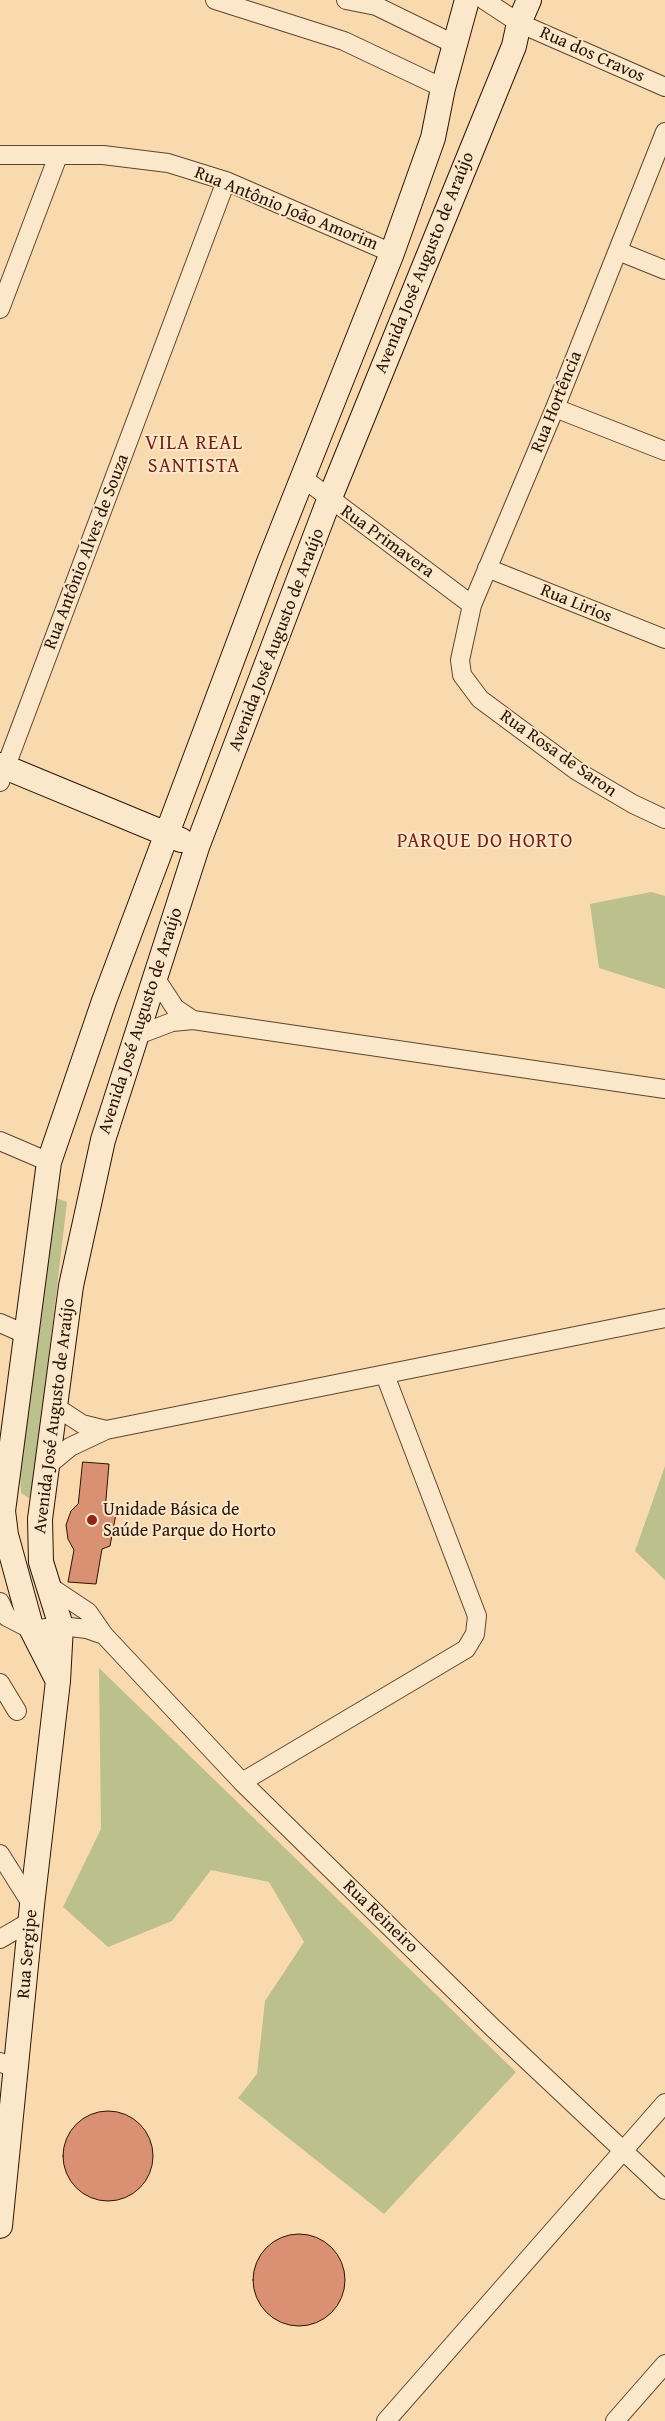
<!DOCTYPE html>
<html>
<head>
<meta charset="utf-8">
<style>
  body { margin:0 }
  canvas { display:block; background:#f9daae }
</style>
</head>
<body>
<canvas width="665" height="2421"></canvas>
<script>
const ctx = document.querySelector('canvas').getContext('2d');
ctx.lineJoin = 'round';
function fillPath(path, color) { ctx.fillStyle = color; ctx.fill(path, 'evenodd'); }
function trace(path, color, width, dash) { ctx.strokeStyle = color; ctx.lineWidth = width; ctx.lineCap = dash ? 'butt' : 'round'; ctx.setLineDash(dash || []); ctx.stroke(path); }
function write(font, color, halo, rows, align = 'center') {
  ctx.font = font + ' "Gentium Book Plus",serif'; ctx.lineWidth = 4; ctx.setLineDash([]); ctx.textBaseline = 'middle'; ctx.strokeStyle = halo; ctx.fillStyle = color; for (const [text, x, y, turn = 0] of rows) {
    ctx.save(); ctx.translate(x, y); ctx.rotate((+turn || 0) * Math.PI / 180); ctx.textAlign = isNaN(turn) ? turn : align; if (halo) ctx.strokeText(text, 0, 0); ctx.fillText(text, 0, 0); ctx.restore();
  }
}
const green = new Path2D(`
  M651,892L665,896V989L599,968L590,904Z
  M56,1198L67,1202L32,1500L21,1493L20,1474Z
  M665,1466V1580L635,1551Z
  M99,1668L516,2072L384,2214L238,2098L257,2074L265,2001L304,1942L269,1882L211,1870L172,1921L108,1947L63,1907L101,1829Z`);
const building = new Path2D(`
  M83,1462L109,1464L105,1511L116,1514L110,1546L102,1549L96,1584L68,1582L74,1550L68,1539L66,1525L71,1511L78,1504Z
  M63 2156a45 45 0 1 1 90 0a45 45 0 1 1-90 0Z
  M253 2280a46 46 0 1 1 92 0a46 46 0 1 1-92 0Z`);
const street = new Path2D(`
  M215,0L344,41L443,88
  M346,0L376,6L456,45
  M484,0L519,23L665,87
  M665,132L555,408L472,605L460,660L462,675L480,699L577,771L633,804L665,819
  M0,155H103L168,163L226,181L392,253
  M618,251L665,270
  M0,309L58,156
  M555,408L665,451
  M303,478L472,605
  M487,568L665,639
  M0,782L226,181
  M156,979L175,1008L193,1020
  M138,1035L172,1022L193,1020L665,1089
  M0,1141L49,1162
  M0,1323L25,1334
  M53,1405L82,1424L106,1430
  M46,1467L70,1447L106,1430L665,1318
  M46,1584L88,1612L104,1635L242,1782L493,2028L665,2190
  M0,1602L7,1617L32,1630L61,1626L87,1629L104,1635
  M0,1683L17,1711
  M242,1782L466,1649L475,1634L477,1616L385,1375
  M0,1854L32,1905
  M0,1939L31,1921
  M0,2062L17,2070
  M386,2421L665,2103
  M615,2421L665,2364`);
const secondary = new Path2D(`
  M0,765L181,840
  M57,1679L32,1630L6,1535L3,1511L49,1162L104,1001L269,562L392,253L433,138L443,88L467,0
  M0,2226L32,1905L58,1681L61,1626L41,1562L40,1519L71,1286L103,1140L197,847L329,500L514,46L519,23L529,0`);
const markers = [
  [92,1520,6,"#8f2418"]
];
const streetNames = [
  ["Rua dos Cravos",592,55,24],
  ["Rua Antônio João Amorim",286,209,22],
  ["Avenida José Augusto de Araújo",425,263,-68],
  ["Rua Hortência",557,402,-68],
  ["Rua Primavera",387,542,36],
  ["Rua Antônio Alves de Souza",87,552,-69],
  ["Rua Lirios",576,604,22],
  ["Avenida José Augusto de Araújo",277,640,-69],
  ["Rua Rosa de Saron",558,754,35],
  ["Avenida José Augusto de Araújo",141,1021,-72],
  ["Avenida José Augusto de Araújo",55,1416,-83],
  ["Rua Reineiro",380,1917,44],
  ["Rua Sergipe",28,1954,-85]
];
const poiNames = [
  ["Unidade Básica de",103,1510],
  ["Saúde Parque do Horto",103,1531]
];
const quarterNames = [
  ["VILA REAL",194,444],
  ["SANTISTA",194,467],
  ["PARQUE DO HORTO",485,842]
];
fillPath(green, '#bbc08c');
fillPath(building, '#da9073');
trace(building, '#2b1403', 1);
trace(street, '#5e462e', 20);
trace(secondary, '#2b1403', 26);
trace(street, '#fbe7ca', 18);
trace(secondary, '#fbe7ca', 24);
for (const [x, y, r, color] of markers) { const dot = new Path2D(); dot.arc(x, y, r, 0, 2 * Math.PI); ctx.fillStyle = color; ctx.fill(dot); trace(dot, '#fbe7ca', 2); }
write('18px', '#2b1403', '#fbe7ca', streetNames);
write('18px', '#2b1403', '#fbe7ca', poiNames, 'left');
ctx.letterSpacing = '1px';
write('20px', '#7a1f14', '#fbe7ca', quarterNames);
ctx.letterSpacing = '0px';
</script>
</body>
</html>
